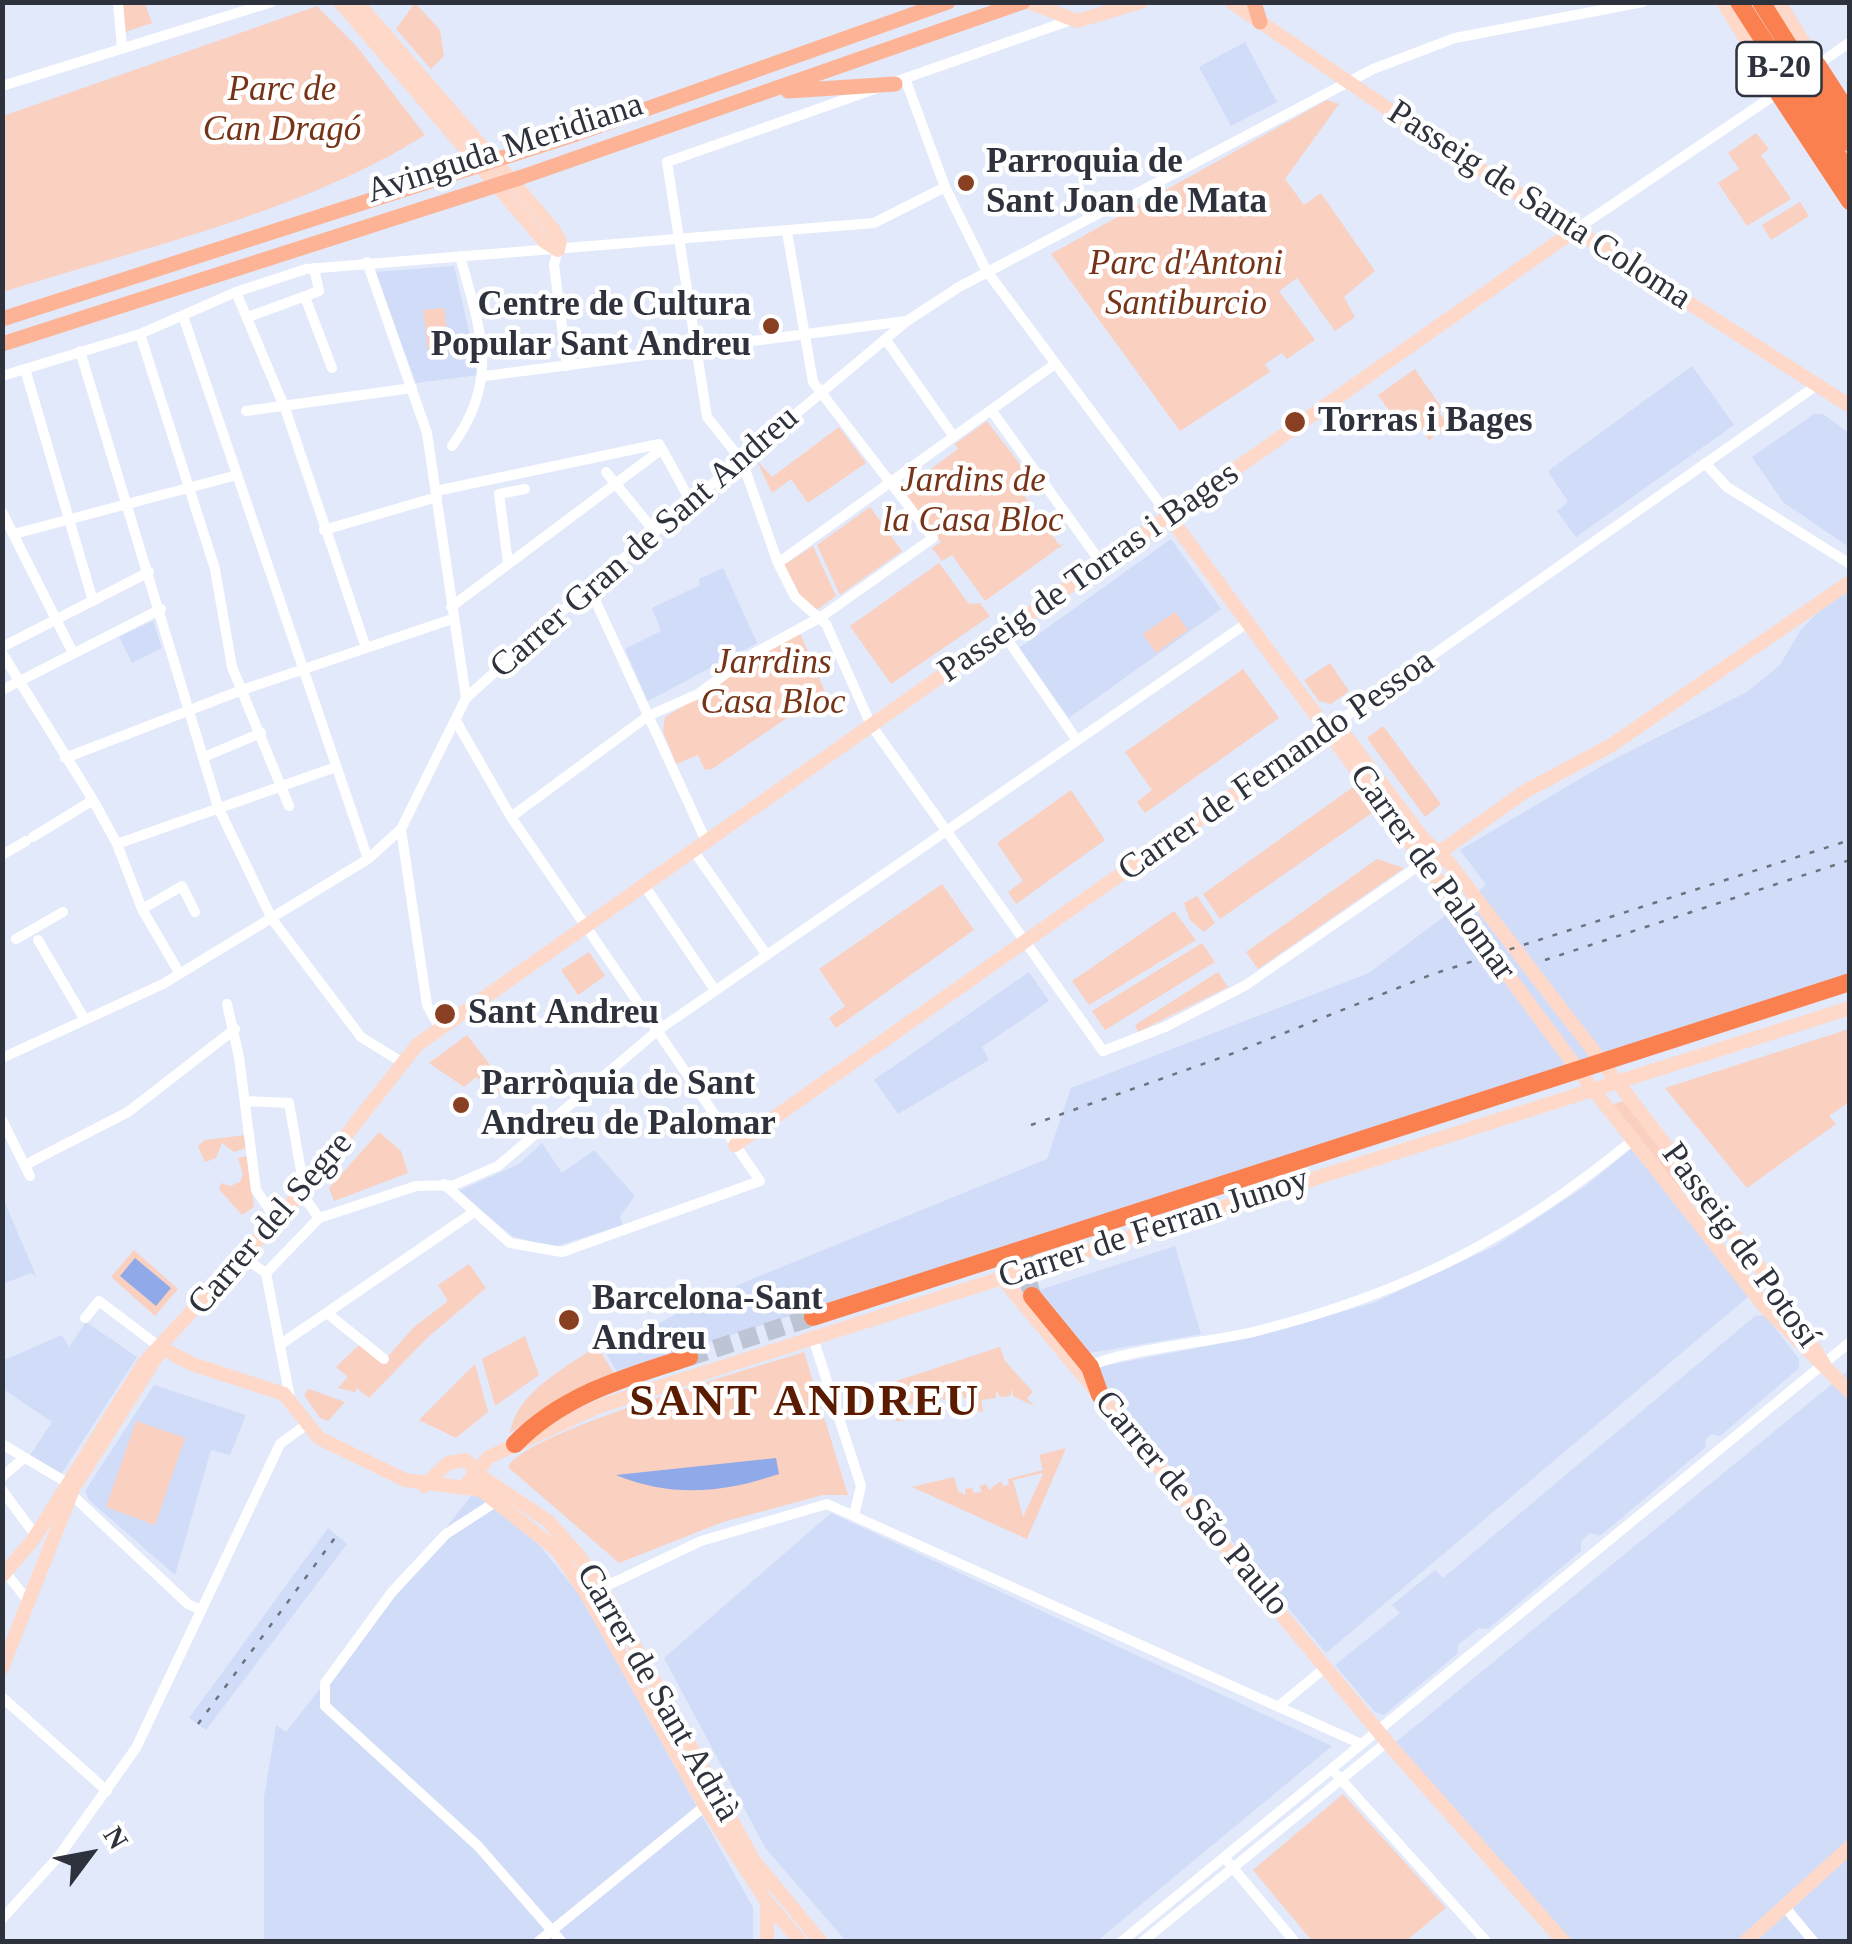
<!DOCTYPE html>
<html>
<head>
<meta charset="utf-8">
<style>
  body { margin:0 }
  #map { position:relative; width:1852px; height:1944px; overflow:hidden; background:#e1e9fa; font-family:Georgia,serif }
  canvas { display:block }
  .frame { position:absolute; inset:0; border:5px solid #2e323d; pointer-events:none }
  .north { position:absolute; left:40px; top:1804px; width:100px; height:100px; -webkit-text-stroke:8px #fff; paint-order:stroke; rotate:58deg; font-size:28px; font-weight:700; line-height:40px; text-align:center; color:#2e323d }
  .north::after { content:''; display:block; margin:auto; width:35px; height:45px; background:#2e323d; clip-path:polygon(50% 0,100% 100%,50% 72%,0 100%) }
</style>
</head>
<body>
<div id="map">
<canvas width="1852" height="1944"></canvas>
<div class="frame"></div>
<div class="north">N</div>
</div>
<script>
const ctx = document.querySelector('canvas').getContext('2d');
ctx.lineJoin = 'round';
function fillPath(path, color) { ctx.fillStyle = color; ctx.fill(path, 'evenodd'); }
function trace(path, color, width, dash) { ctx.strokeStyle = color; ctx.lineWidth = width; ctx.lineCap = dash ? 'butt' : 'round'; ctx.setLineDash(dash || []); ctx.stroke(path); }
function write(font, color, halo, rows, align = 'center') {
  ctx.font = font + ' Georgia,serif'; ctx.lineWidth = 9; ctx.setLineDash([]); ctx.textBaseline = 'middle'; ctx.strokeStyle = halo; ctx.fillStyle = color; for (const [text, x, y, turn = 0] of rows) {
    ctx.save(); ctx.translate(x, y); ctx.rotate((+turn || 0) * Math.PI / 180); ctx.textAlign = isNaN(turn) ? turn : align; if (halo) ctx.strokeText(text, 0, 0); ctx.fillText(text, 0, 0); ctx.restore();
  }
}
const built = new Path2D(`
  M1245,42L1277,102L1231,126L1199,67Z
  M454,266L479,375L416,383L375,272Z
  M1692,366L1734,425L1576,537L1557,511L1568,502L1548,471Z
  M1814,414H1823L1849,433V547L1783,502L1752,457Z
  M1171,539L1221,609L1069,718L1019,648Z
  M723,568L757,643L648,701L625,649L661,631L652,608L700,585L699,579Z
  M1849,589V974L617,1372L605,1351L713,1295L1047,1159L1071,1088L1369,973L1486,885L1460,850L1607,763L1747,692L1780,665L1800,631L1821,609Z
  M153,621L162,648L132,663L119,637Z
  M1029,972L1049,1001L982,1047L989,1060L898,1114L874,1080Z
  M542,1143L562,1173L594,1150L635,1196L620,1216L623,1225L553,1247L512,1236L459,1191L519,1164Z
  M1631,1149L1636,1150L1748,1297L1326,1653L1109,1394L1098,1367L1250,1338L1373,1303L1495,1246L1583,1188Z
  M2,1196L37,1278L31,1273L3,1284Z
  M1175,1246L1201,1334L1090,1353L1039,1290Z
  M1765,1315L1799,1359V1368L1720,1436L1711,1434L1705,1440L1706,1447L1600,1536L1590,1533L1581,1541V1551L1488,1629L1479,1628L1458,1645L1457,1654L1384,1715L1375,1712L1335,1665L1400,1613L1392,1605L1435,1570L1443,1578L1755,1316Z
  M86,1322L137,1357L60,1476L29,1457L52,1422L3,1389L2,1361L62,1335L69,1347Z
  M1849,1370V1941H1567L1396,1742Z
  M154,1385L246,1415L230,1455L211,1450L175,1575L89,1500L85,1491Z
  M474,1492L537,1542L581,1597L753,1908V1941L264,1942V1797L276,1725L286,1732Z
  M831,1513L1332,1746L1097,1941H846L766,1849L664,1658Z
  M328,1528L347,1544L206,1730L189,1718Z`);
const green = new Path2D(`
  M120,3H145L152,23L122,33Z
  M415,3L440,30L444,56L431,69L396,29Z
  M317,6L358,48L425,135C305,211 139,249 3,292V116Z
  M1327,100L1339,104L1285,179L1304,205L1321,193L1375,271L1344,297L1355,317L1335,331L1297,278L1279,291L1315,340L1287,359L1282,353L1265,364L1270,372L1180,431L1051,254Z
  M1756,133L1769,149L1761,155L1791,199L1747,226L1718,183L1739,169L1728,153Z
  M1800,202L1809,216L1771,240L1762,225Z
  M444,308L449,348L428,350L423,310Z
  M1415,369L1441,407L1438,410L1448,426L1429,440L1417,423L1396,420L1378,395Z
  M987,421L1035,484L1023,494L1059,545L1064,544L985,601L952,555L942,561L932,548L941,542L899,485L906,487L958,449L955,444Z
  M839,427L866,463L808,503L791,479L772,493L757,461L772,477Z
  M870,507L902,551L840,595L817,545Z
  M813,546L836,596L815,611L802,599L784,565Z
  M939,563L969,604L980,603L990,616L891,684L850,626Z
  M1175,612L1188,630L1156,653L1143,634Z
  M800,633L825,692L712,769L705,770L698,755L676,764L663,731L665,717L715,687L753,654Z
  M1330,663L1349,691L1331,704L1319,701L1304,680Z
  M1243,669L1279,718L1145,813L1137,802L1152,790L1125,752Z
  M1383,726L1441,804L1425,817L1367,738Z
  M1353,787L1372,813L1220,919L1203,894Z
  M1071,790L1105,840L1016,904L1008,892L1023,881L997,843Z
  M1377,859L1404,868L1258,969L1246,952Z
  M942,884L974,930L836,1028L829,1018L845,1006L819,969Z
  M1197,896L1215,923L1204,932L1190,920L1184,903Z
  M1174,911L1196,940L1089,1005L1072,981Z
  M1202,943L1215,962L1105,1030L1092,1011Z
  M589,952L605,976L578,995L561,970Z
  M1218,972L1228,987L1138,1032L1135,1025Z
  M1849,1029V1102L1829,1116L1836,1124L1747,1188L1665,1088Z
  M467,1035L511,1092L507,1098L476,1077L464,1087L429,1063Z
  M1627,1100L1692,1186L1679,1189L1613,1104Z
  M379,1132L401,1151L408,1173L334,1201L329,1188Z
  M246,1135V1148L234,1152L222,1143L216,1158L205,1162L198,1146L205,1140Z
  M247,1156L254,1207L242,1215L219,1189L221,1183L230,1186L240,1182L243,1174L238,1158Z
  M134,1250L178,1289L155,1316L111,1277Z
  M469,1264L486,1288L427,1338L369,1398L357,1388L355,1392L338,1388L348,1377L336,1367L359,1345L383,1362L413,1328L448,1301L438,1285Z
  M525,1336L539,1375L495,1406L482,1359Z
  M597,1346L615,1375L545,1409L510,1433C516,1393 566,1367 597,1346Z
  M1000,1347L1005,1361L1033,1392L1027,1398L1034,1406L1013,1396L1012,1389L1010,1396L1000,1397L996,1390V1398L981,1400L983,1412L974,1411L973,1397L964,1398L962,1392L960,1399L943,1400L942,1394L940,1401L923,1403L919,1397V1403L899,1406L904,1421H896L884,1385Z
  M804,1352L848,1495H823L723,1522L619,1563L508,1467C524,1432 755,1368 804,1352Z
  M475,1364L488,1412L456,1438L419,1420Z
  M309,1389L345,1402L328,1421L320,1418L304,1395Z
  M136,1421L185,1438L155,1525L106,1507Z
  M1066,1448L1027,1539L912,1487L954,1477L958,1491L965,1495V1489L972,1488L974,1493L981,1492L980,1486L986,1484L989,1490L1001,1481L1003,1486L1009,1485L1008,1479L1043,1470L1039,1455ZM1042,1473L1043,1474L1023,1517L1013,1480Z
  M1343,1794L1446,1908L1406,1941H1312L1253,1870Z`);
const water = new Path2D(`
  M135,1258L171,1288L156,1306L120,1276Z
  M776,1458L779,1474C723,1493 672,1498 616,1475Z`);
const highwayTunnel = new Path2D(`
  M1032,1296L1025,1269L1041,1251
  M689,1357L813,1317`);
const street = new Path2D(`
  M118,2L122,48
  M1071,20L667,162L707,417L742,461L778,563L795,597L826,624L871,725L1103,1051L1165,1027L1246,985L1424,862
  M1813,68L1850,42
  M906,81L945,187L986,270L1169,516
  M2,86L272,2
  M1575,230L1779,92
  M558,250L554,265L567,366
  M367,262L427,433L466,698
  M236,292L286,411L366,648
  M305,297L332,368
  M183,316L368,859
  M248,317L319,291L314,268
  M140,334L215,569L232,667L289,806
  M886,340L954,437
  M80,351L218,807L272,919L361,1037L403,1063
  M25,369L93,601
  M2,376L140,334L236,292L306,269L874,223L945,187
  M485,376L906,321
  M991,410L1102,564
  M246,411L412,388
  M452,446C501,379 480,330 460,256
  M662,449L691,502
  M1705,463L1727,487L1850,564
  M606,472L655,532
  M436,491L659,444
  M2,512L73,653
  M324,530L437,497
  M14,534L237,475
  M508,563L499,494L525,489
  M778,563L1055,364
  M589,587L706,841
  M451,607L662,449L659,444
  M1003,633L1076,739
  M2,647L149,572
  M2,653L93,800L117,844L142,909L180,974
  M2,690L161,609
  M1336,723L1817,385
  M204,757L261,733
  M65,758L242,690L452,619
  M511,817L648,716L698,694L753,654L821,617L933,538L813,382L787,232
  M401,829L427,1005L440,1028
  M33,837L93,800
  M117,844L336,767
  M693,850L766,954
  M2,855L26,841
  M644,885L715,990
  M142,909L182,886L195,912
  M16,939L63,912
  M38,940L85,1020
  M227,1004L239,1057L256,1190L276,1219
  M2,1058L163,984L368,859L401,829L466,698L589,587L907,321L959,287L1373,69L1455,38L1643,2
  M245,1101L289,1103L304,1188
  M2,1120L30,1176
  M25,1165L128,1112L235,1029
  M444,1184L510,1243L562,1252L760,1181L511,817L456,721
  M301,1193L319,1218
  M319,1218L416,1186L454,1185L498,1166L657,1031L1247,623
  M243,1257L266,1273
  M266,1273L290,1398
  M266,1273L319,1218
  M327,1313L384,1359
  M85,1318L99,1301L161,1348
  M813,1338L861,1486L854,1515
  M281,1344L474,1212
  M1089,1367C1117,1350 1222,1341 1261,1330C1409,1292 1515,1237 1633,1140
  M2,1444L66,1482
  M2,1477L24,1458
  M2,1490L36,1536
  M71,1494L188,1604L201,1610
  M497,1501L446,1534L392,1592L325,1683V1706L478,1846L562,1942
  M2,1568L29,1602
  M602,1588L701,1541L827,1504L1359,1743
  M2,1697L107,1791
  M1280,1705L1326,1667
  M1337,1775L1487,1942
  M1228,1862L1295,1942
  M1784,1906L1814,1942
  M2,1919L59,1856L136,1748L280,1444L307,1424
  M538,1942L705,1806
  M1121,1942L1850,1342
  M1142,1942L1387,1742`);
const secondary = new Path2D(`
  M340,2L544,241L558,250
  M357,2L554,230L560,241L558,250
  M1028,2L1077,21L1141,2
  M1231,2L1419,130L1850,406
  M1723,2L1778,92
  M1779,2L1817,65
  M1169,516L1581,1074L1763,1305L1850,1392
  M1433,857L1524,792L1610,746L1850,582
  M735,1145L1336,723L1421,836L1450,864L1774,1286L1824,1364
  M1002,1278L1393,1749L1564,1942
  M162,1348L192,1364L284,1394L319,1438L405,1480L481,1490L557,1550L588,1596L705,1806L767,1902L801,1942
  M424,1486L448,1463L466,1460L482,1477L548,1521L579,1556L609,1600L754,1861L821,1942
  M463,1488L489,1457L600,1406L1850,1008
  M2,1576L33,1540L144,1363L301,1193L417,1045L1575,230
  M2,1668L74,1487L159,1353
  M767,1942V1902
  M1745,1942L1850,1847`);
const primary = new Path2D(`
  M1254,2L1260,22
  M788,91L895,84
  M2,319L576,134L948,2
  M2,344L522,177L1023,2`);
const highway = new Path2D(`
  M1739,2L1850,175
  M1761,2L1850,143
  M1817,65L1850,116
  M1778,92L1850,201
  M1032,1296L1090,1367L1100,1395
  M813,1317L1850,982
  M515,1444C562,1395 626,1377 689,1357`);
const rail = new Path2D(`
  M1545,960L1850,860
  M1031,1125L1234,1053L1433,974L1850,840
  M198,1724L337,1535`);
const markers = [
  [966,183,10,"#883f22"],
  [771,326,10,"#883f22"],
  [1295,422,12,"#883f22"],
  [445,1014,12,"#883f22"],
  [461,1105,10,"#883f22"],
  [569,1320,12,"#883f22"]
];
const shields = [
  [1779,69,85]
];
const shieldNames = [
  ["B-20",1779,69]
];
const parkNames = [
  ["Parc de",282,91],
  ["Can Dragó",282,131],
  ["Parc d'Antoni",1186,265],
  ["Santiburcio",1186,305],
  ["Jardins de",973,482],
  ["la Casa Bloc",973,522],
  ["Jarrdins",773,664],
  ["Casa Bloc",773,704]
];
const streetNames = [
  ["Avinguda Meridiana",505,149,-18],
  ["Passeig de Santa Coloma",1539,206,33],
  ["Carrer Gran de Sant Andreu",645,543,-41],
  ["Passeig de Torras i Bages",1089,573,-35],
  ["Carrer de Fernando Pessoa",1277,766,-35],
  ["Carrer de Palomar",1432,873,54],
  ["Carrer del Segre",271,1224,-49],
  ["Carrer de Ferran Junoy",1154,1229,-18],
  ["Passeig de Potosí",1740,1246,54],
  ["Carrer de São Paulo",1191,1504,50],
  ["Carrer de Sant Adrià",657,1693,60]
];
const poiNames = [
  ["Parroquia de",986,163],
  ["Sant Joan de Mata",986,203],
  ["Centre de Cultura",751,306,"right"],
  ["Popular Sant Andreu",751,346,"right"],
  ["Torras i Bages",1318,422],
  ["Sant Andreu",468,1014],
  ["Parròquia de Sant",481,1085],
  ["Andreu de Palomar",481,1125],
  ["Barcelona-Sant",592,1300],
  ["Andreu",592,1340]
];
const districtNames = [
  ["SANT ANDREU",805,1403]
];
fillPath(built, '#d1dcf8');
fillPath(green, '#fad0c1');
fillPath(water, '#90a9e9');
trace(highwayTunnel, '#bdc4d4', 18, [18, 9]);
trace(street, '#fff', 10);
trace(secondary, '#fed9ca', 14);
trace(primary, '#fdb395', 15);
trace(highway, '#fb804f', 18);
trace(rail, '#6d727f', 2.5, [5, 10]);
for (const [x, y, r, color] of markers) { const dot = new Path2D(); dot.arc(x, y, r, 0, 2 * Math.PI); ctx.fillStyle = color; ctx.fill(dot); trace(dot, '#fff', 4); }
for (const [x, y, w] of shields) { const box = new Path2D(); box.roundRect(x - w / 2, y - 27, w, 54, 8); ctx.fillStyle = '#fff'; ctx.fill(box); trace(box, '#2e323d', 2.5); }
write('bold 32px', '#2e323d', null, shieldNames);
write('italic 35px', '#763317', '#fff', parkNames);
write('35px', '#2e323d', '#fff', streetNames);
write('bold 35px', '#2e323d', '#fff', poiNames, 'left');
ctx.letterSpacing = '2.5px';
write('bold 45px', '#5b1b00', '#fff', districtNames);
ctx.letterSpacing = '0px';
</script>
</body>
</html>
